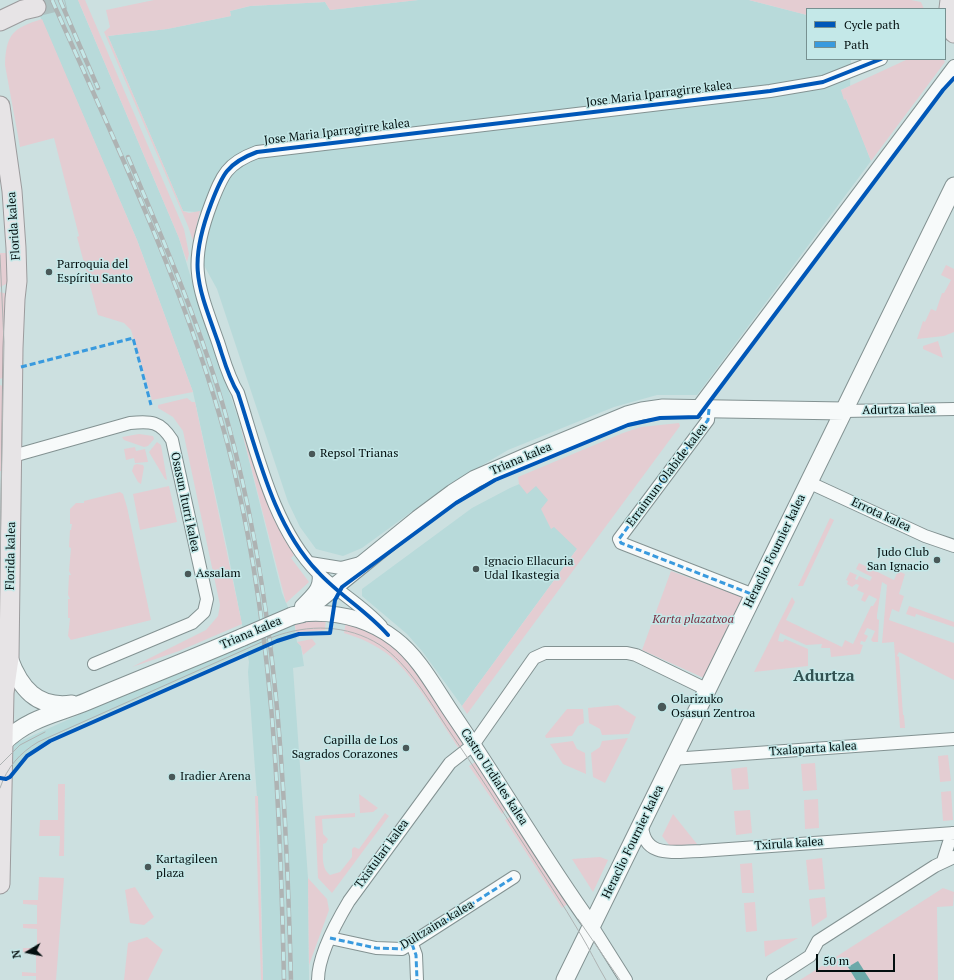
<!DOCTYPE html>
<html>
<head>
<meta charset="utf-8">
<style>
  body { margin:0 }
  #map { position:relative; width:954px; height:980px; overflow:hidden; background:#cce0e0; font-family:"PT Serif",serif }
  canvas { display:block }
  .legend { position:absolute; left:806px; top:8px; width:140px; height:52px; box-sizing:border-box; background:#c4e8e8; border:1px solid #779191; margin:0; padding:5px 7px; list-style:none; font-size:12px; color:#030f0f }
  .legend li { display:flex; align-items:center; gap:8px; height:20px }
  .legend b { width:20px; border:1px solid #779191 }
  .north { position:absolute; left:8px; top:932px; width:40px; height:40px; -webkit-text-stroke:3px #c4e8e8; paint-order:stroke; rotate:260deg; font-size:11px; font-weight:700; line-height:16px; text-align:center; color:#030f0f }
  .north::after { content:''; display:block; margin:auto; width:14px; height:18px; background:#030f0f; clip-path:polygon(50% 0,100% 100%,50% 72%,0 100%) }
  .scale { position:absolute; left:816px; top:954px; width:79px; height:18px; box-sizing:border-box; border:2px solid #030f0f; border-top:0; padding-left:5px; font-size:12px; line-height:14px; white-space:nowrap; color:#030f0f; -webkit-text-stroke:3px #c4e8e8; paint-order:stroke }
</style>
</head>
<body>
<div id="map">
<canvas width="954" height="980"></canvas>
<ul class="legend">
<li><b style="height:5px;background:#0057b8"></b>Cycle path</li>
<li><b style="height:5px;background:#399ade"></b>Path</li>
</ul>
<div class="north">N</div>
<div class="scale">50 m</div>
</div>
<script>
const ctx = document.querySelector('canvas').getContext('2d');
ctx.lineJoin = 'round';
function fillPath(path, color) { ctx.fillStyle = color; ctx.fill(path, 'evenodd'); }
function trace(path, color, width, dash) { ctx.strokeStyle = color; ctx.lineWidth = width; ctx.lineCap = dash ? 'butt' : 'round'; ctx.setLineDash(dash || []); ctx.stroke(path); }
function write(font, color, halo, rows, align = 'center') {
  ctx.font = font + ' "PT Serif",serif'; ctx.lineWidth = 3; ctx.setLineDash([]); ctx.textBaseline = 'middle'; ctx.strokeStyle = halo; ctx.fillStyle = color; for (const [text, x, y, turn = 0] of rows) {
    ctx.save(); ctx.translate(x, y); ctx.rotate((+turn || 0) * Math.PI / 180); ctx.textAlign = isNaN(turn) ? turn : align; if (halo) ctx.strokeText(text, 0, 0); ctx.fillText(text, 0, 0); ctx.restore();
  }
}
const built = new Path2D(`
  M33,0H78L179,238L197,298L240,424L282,593L294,621L297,642L301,646L304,666L293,668L308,878L309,980H263L260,839L248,672L249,662L247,651L52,737L24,756L9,776L11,751L16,743L245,640L227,548L193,392L137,240Z
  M418,0H749L807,15V59H851L850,86L841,90L853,114L871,161L697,395H657L614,407L508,450L447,486L362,548L343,556L316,549L300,527L288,502L217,289L201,260L209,213L183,211L108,36L167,29L231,16L230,11L250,6L325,2L330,10Z
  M662,433L462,706L422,651L407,634L362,596V589L472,508L510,488L594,452Z`);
const green = new Path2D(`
  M78,0H85L184,229L189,254L187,262L179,238Z
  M154,0H418L330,10L325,2L250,6L230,11L231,16L167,29L108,36L183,211L189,213L200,211L193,241L188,226L104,32L110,27L106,10Z
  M749,0H911L921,2L924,9H807V15Z
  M42,19L137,240L193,392L152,400L131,330L124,323L98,315L77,237L79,236L54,138L20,147L5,65C6,34 13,28 42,19Z
  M908,59H943L945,62L871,161L846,99L844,100L841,90Z
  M0,253H7L8,283L0,287Z
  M946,265L954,269V332L944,336L917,339L923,321L925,322L931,309L936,311L942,293H944L951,280L941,275Z
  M0,292L7,294L5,377L0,379Z
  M938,341L943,358L923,349V346Z
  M0,385L5,387L8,471H0Z
  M187,398L192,402H195L242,624L179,651L132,667L206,630L218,616L220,605L183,431L173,417L158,408V405Z
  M679,423L680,426L467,714L462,706L577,549L554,527L551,529L541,509L548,500L536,486L527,494L519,484L518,477L623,433L641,427Z
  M240,424C256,471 268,512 294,555L291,558L309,582L286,603Z
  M139,434L153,436L154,439L148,446L144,447L124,440L122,437Z
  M157,442L161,445L167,480L165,479L149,452Z
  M135,447L136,451L145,449L148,462L135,463L134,458L126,460L124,449Z
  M137,464L143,465L144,467L141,484L138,482L132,471L134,465Z
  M169,486L177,522L140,530L133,494Z
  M120,492L123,494L127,507L151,620L71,640L68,636L70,618H68V599H70L68,595L69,575H71L69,571L71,548L69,547L70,530H71L72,524H70V509L76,503H84V501Z
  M830,518L834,520L803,586H798Z
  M859,563L894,580L898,571L905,574L899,594L904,596L899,612L892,609L889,620L954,643V680L899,652L897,656L899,657L903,715H904L905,728H900L894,642L882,643L887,585L882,582L877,615V619L879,620L878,642H873L871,640L875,631L867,628L864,634L868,636L865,642L861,641L860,644L863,645L860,654L831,657L830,648H821L822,644L806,645L780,633L778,641L783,642L785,639L808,649V666L754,672L792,597L795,602L786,620L842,647L845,640L853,644L871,606H873L877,599L869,595L865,602L861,600L864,593L857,590L859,585L856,584L852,587L847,584L848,581L846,580L850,572L857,575L855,579L857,580L859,576L870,581L872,577L856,569Z
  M671,571L745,598L706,679L642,650Z
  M909,606L954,622V627L916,614L915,617L906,614Z
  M326,618L325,630L296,632L294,621Z
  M346,621L378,634L409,660L463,742L460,750C440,721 416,678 390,656C376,645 361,638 344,633Z
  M312,639L316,644L303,655L301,646L297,642Z
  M618,705L636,717L629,734L602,735L600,729L589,723L588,708Z
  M567,709H583L584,723L578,726L572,736L546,738L545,736Z
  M628,738L605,783L593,777L591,753L600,747L602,741Z
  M573,741L577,749L585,753L586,774L563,764L550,744Z
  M948,755L951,781L940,782L938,756Z
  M478,760L508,806L502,814L469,766Z
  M815,763L817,790L803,791L801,764Z
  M747,767L749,789L733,790L731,769Z
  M58,784H65L64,856H59L60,836H39L40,820H58Z
  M951,791L953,820L943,821L941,792Z
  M359,794L378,808L373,812L360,813Z
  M255,796H258L263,980H261Z
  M818,799L819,828L805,829L804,800Z
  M750,810L752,833L736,835L734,811Z
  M355,813V817L322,819L323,834L328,839L326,843L323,844C323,855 321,868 330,875L340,872L352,857V849L354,847L359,849L385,813L389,816L332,893L318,878L315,816Z
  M514,814L570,902L562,908L505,820Z
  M673,814L697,844L670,846L662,836Z
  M600,857L608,860L593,892L572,859Z
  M822,858L825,889L809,890L806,860Z
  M752,863L754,893H742L740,864Z
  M39,877L64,878L56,980H36V976H22V972L36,973V953L23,952V948H37V929L23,928V924H37V905L23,904V900H38Z
  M308,878L327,899L329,910L309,965Z
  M135,887L154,917L144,925L130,923L125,890Z
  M943,888L954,892L953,906L937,907L938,980H800Z
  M825,897L827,917L812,927L809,899Z
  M755,902L757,931L746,932L744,903Z
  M147,937L163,950L148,980H124L128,943Z
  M798,938L765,957L764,941Z`);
const water = new Path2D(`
  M858,961L870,980H856L848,967Z`);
const primaryTunnel = new Path2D(`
  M36,7L65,0`);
const minor = new Path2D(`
  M697,408L954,66
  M709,409L708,420L619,539L621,543L754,595
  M844,411L954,409
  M13,456L130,423C151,421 160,421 172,440L207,599L204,612L192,623L94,664
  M808,482L925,536L954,546
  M310,563L341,568L360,563
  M301,606C311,595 322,588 318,572
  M381,626C363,606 338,592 318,573C273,528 257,452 238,393C228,377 224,360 218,342C197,283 188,265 211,204C222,175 227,163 257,152L770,91L823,82L881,59
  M672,759L954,739
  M642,824C643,860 676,851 701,851L954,833
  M943,861L952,833
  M592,926L626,980
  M330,938L376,948L402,949L514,877
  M412,944L416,955L417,980
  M318,980C318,956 337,921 349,901L450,763L473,745L534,658L545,653H627L636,655L708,690
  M773,980L810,956L818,941L935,866L954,857`);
const tertiary = new Path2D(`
  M301,614C335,611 367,618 395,639C420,658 436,690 454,716C501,785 543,858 592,926`);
const secondary = new Path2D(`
  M292,616L301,614L418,519L453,493L475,479L528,456L627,415L642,411L663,408L844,411
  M9,658C20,688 37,709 72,704
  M4,742C30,717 57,714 88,701C140,679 192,659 243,637
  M565,980L954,186`);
const primary = new Path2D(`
  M950,0L948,17L954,33
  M0,21L23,10L36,7
  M0,106L12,191L16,248L17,281L15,299L13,348L9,658L4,693L0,884`);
const tram = new Path2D(`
  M0,255L4,342L0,557
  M0,765L20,745L45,732
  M0,788C7,767 20,753 38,742L273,637C308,624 347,624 380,645C409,664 431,704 450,732C475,768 499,806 523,843C542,873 563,904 581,935C590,950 597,965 606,980
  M578,919L620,980`);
const rail = new Path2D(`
  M52,0C116,145 186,289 227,442C273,617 280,800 284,980
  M60,0L98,88
  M128,157C164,242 201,327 226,416C277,599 286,790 291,980`);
const secondaryBridge = new Path2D(`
  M243,637L292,616`);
const quiet = new Path2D(`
  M21,367L133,338L151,405
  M709,409L708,420L619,539L621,543L754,595
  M330,938L376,948L402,949L514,877
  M412,944L416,955L417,980`);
const cycleway = new Path2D(`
  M388,635C367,611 339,595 318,572C273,525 258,454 238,393C228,377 224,360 218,342C197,283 188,265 211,204C222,175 227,163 257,152L770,91L823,82L881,59
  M0,778L6,779L10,777L27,756L50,741L277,641L299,634L330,633L335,600L342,587L456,503L495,480L628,425L660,418L698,417L943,90L954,78`);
const markers = [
  [49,272,4,"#495858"],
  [312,454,4,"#495858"],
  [937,560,4,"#495858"],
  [476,569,4,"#495858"],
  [188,574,4,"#495858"],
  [662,707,5,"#495858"],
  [406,748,4,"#495858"],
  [172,777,4,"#495858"],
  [148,867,4,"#495858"]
];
const streetNames = [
  ["Jose Maria Iparragirre kalea",659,94,-7],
  ["Jose Maria Iparragirre kalea",337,132,-7],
  ["Florida kalea",14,226,-94],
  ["Adurtza kalea",899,410,-1],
  ["Triana kalea",521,459,-23],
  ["Erraimun Olabide kalea",667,475,-53],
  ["Osasun Iturri kalea",185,502,78],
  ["Errota kalea",881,515,25],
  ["Heraclio Fournier kalea",775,551,-64],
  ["Florida kalea",11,556,-89],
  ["Triana kalea",251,633,-23],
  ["Txalaparta kalea",813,749,-4],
  ["Castro Urdiales kalea",494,777,57],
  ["Heraclio Fournier kalea",633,842,-64],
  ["Txirula kalea",789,844,-4],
  ["Txistulari kalea",382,854,-54],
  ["Dultzaina kalea",437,925,-31]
];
const poiNames = [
  ["Parroquia del",57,265],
  ["Espíritu Santo",57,279],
  ["Repsol Trianas",320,454],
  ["Judo Club",929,553,"right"],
  ["San Ignacio",929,567,"right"],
  ["Ignacio Ellacuria",484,562],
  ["Udal Ikastegia",484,576],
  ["Assalam",196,574],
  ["Olarizuko",671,700],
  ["Osasun Zentroa",671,714],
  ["Capilla de Los",398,741,"right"],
  ["Sagrados Corazones",398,755,"right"],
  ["Iradier Arena",180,777],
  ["Kartagileen",156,860],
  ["plaza",156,874]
];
const parkNames = [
  ["Karta plazatxoa",693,620]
];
const districtNames = [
  ["Adurtza",824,676]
];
fillPath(built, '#b8dada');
fillPath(green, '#e4cdd2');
fillPath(water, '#6ba9a9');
trace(primaryTunnel, '#aec1c1', 19, [19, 10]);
trace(minor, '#839292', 14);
trace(tertiary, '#839292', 17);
trace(secondary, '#839292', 19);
trace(primary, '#9c9b9d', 21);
trace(minor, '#f7fafa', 12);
trace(tertiary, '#f7fafa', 15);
trace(secondary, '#f7fafa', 17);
trace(primary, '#e7e4e6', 19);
trace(tram, '#aeb3b3', 1);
trace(rail, '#aeb3b3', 4.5);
trace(rail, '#c4e8e8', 3, [9]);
trace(secondaryBridge, '#839292', 19, []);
trace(secondaryBridge, '#f7fafa', 17);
trace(quiet, '#399ade', 3, [6, 3]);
trace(cycleway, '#0057b8', 4);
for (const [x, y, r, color] of markers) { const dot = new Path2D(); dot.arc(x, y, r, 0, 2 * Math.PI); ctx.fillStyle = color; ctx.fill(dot); trace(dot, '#c4e8e8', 1.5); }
write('12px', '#030f0f', '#c4e8e8', streetNames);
write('12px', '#030f0f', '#c4e8e8', poiNames, 'left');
write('italic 12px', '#7a2e41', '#c4e8e8', parkNames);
write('bold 16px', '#315151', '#c4e8e8', districtNames);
</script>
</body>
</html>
